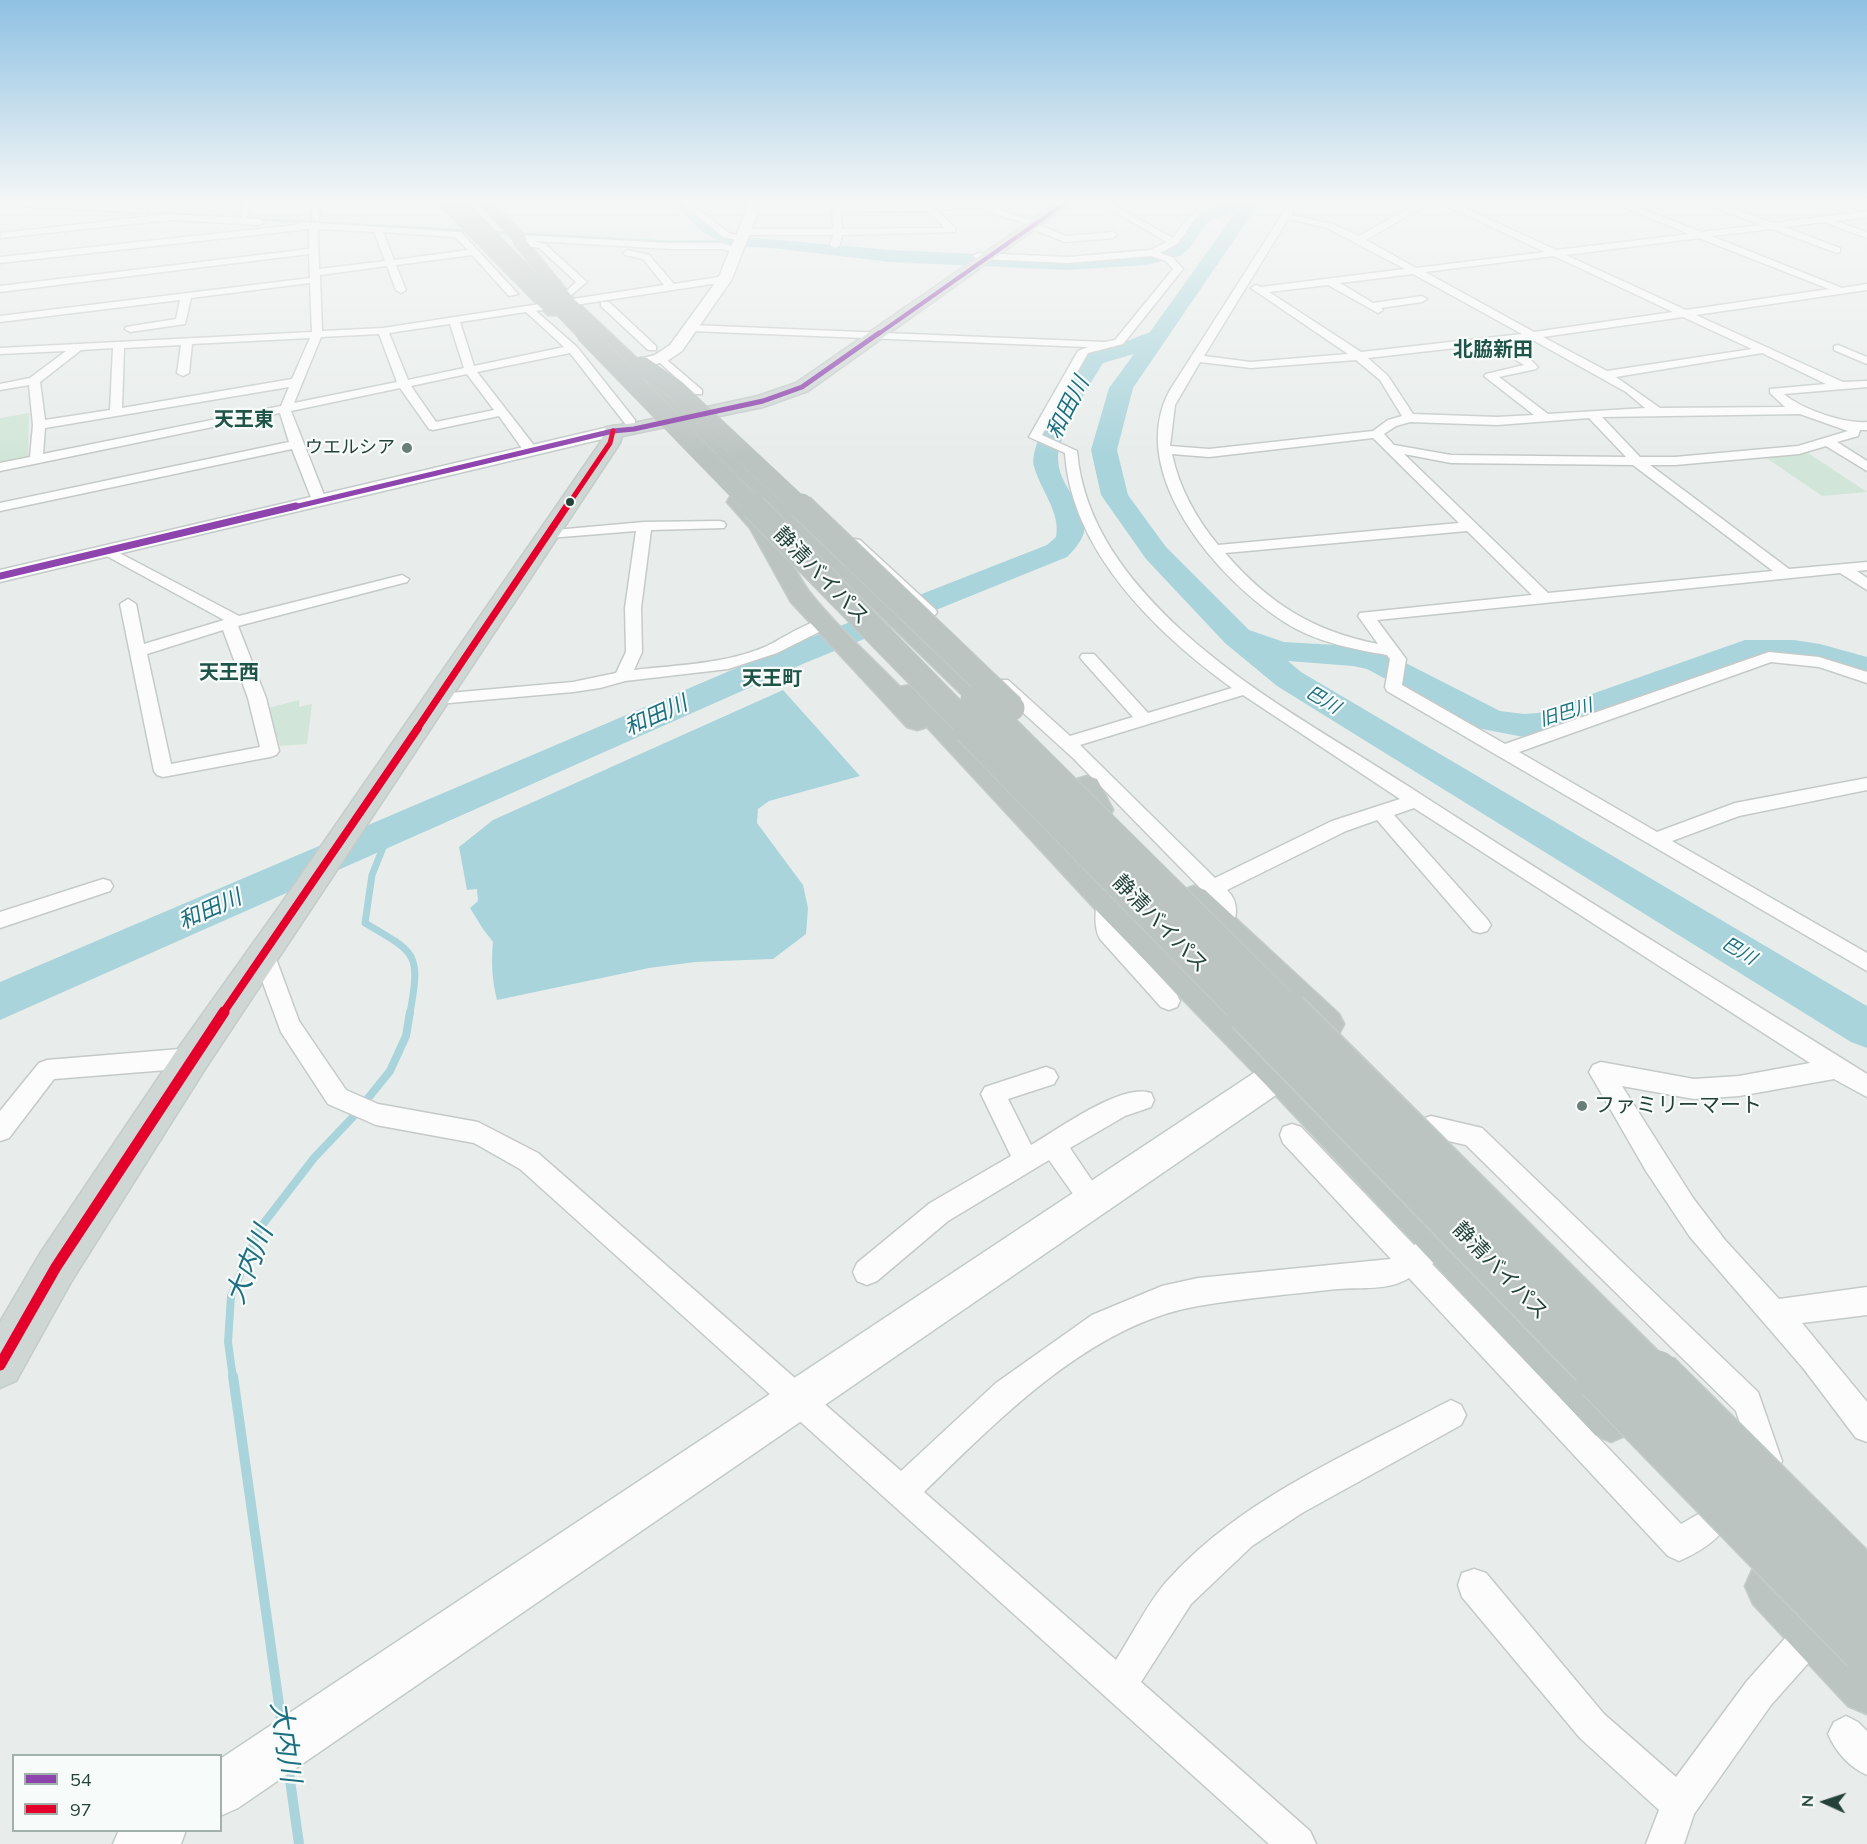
<!DOCTYPE html>
<html>
<head>
<meta charset="utf-8">
<style>
  body { margin:0 }
  #map { position:relative; width:1867px; height:1844px; overflow:hidden; background:#e8edeb; font-family:Mulish,sans-serif }
  canvas { display:block }
  .legend { position:absolute; left:12px; top:1754px; width:210px; height:78px; box-sizing:border-box; background:#f7fbf9; border:2px solid #a3b1ad; margin:0; padding:8px 10px; list-style:none; font-size:18px; color:#24423a }
  .legend li { display:flex; align-items:center; gap:12px; height:30px }
  .legend b { width:30px; border:2px solid #a3b1ad }
  .north { position:absolute; left:1795px; top:1772px; width:60px; height:60px; -webkit-text-stroke:4px #f7fbf9; paint-order:stroke; rotate:273deg; font-size:16px; font-weight:700; line-height:24px; text-align:center; color:#24423a }
  .north::after { content:''; display:block; margin:auto; width:21px; height:27px; background:#24423a; clip-path:polygon(50% 0,100% 100%,50% 72%,0 100%) }
</style>
</head>
<body>
<div id="map">
<canvas width="1867" height="1844"></canvas>
<ul class="legend">
<li><b style="height:8px;background:#8e44ad"></b>54</li>
<li><b style="height:8px;background:#e4002b"></b>97</li>
</ul>
<div class="north">N</div>
</div>
<script>
const ctx = document.querySelector('canvas').getContext('2d');
ctx.lineJoin = 'round';
function fillPath(path, color) { ctx.fillStyle = color; ctx.fill(path, 'evenodd'); }
function trace(path, color, width, dash) { ctx.strokeStyle = color; ctx.lineWidth = width; ctx.lineCap = dash ? 'butt' : 'round'; ctx.setLineDash(dash || []); ctx.stroke(path); }
function write(font, color, halo, rows, align = 'center') {
  ctx.font = font + ' Mulish,"Noto Sans JP",sans-serif'; ctx.lineWidth = 4.5; ctx.setLineDash([]); ctx.textBaseline = 'middle'; ctx.strokeStyle = halo; ctx.fillStyle = color; for (const [text, x, y, turn = 0] of rows) {
    ctx.save(); ctx.translate(x, y); ctx.rotate((+turn || 0) * Math.PI / 180); ctx.textAlign = isNaN(turn) ? turn : align; if (halo) ctx.strokeText(text, 0, 0); ctx.fillText(text, 0, 0); ctx.restore();
  }
}
const green = new Path2D(`
  M29,413L28,458L0,463V418Z
  M1808,453L1867,492L1822,496L1765,457Z
  M299,700V707L312,704L307,744L280,746L268,708Z`);
const water = new Path2D(`
  M783,690L860,776L769,801L758,809L757,823L803,885L808,908L806,934L773,959L695,962L649,968L497,1000C492,980 491,962 493,942L483,929L470,908L478,901L477,889L467,890L459,847L493,820Z`);
const streamFar3 = new Path2D(`
  M137,212L210,216
  M251,219L474,231
  M488,232L671,242L730,241`);
const streamFar2 = new Path2D(`
  M390,830L372,875L365,923C416,953 421,952 410,1013`);
const streamFar1 = new Path2D(`
  M233,1378L228,1342L231,1296L260,1228L314,1158L352,1118L390,1071L406,1036L410,1012`);
const stream = new Path2D(`
  M233,1376L282,1726
  M288,1766L299,1844`);
const river = new Path2D(`
  M667,199H685L716,225L734,236L890,250L1068,258L1146,253L1166,248L1177,241L1197,212L1245,199H1262L1133,388L1117,450L1128,495L1166,547L1249,630L1284,642L1353,646L1390,655L1500,711L1524,714L1538,713L1745,640H1794L1820,644L1867,657V677L1794,660H1749L1558,731L1524,737L1477,728L1367,669L1353,666L1288,661L1301,672L1867,1006V1048L1851,1042L1277,686L1225,643L1146,559L1101,495L1091,450L1109,388L1134,354L1103,363C1091,383 1057,436 1058,459C1059,499 1112,515 1067,557L805,663L0,1020V982L781,649L1047,545L1056,537C1061,512 1040,490 1034,466C1028,444 1072,374 1086,353L1122,343L1150,332L1235,213L1209,220L1189,249L1180,256L1147,265L1068,270L890,262L772,248L730,246L704,233Z`);
const street = new Path2D(`
  M0,199L144,207L148,210L144,213L0,205Z
  M244,199H252L248,215L244,218L240,215Z
  M312,199H320L319,221L312,219Z
  M490,199H499L505,205L495,213H489V209L496,205Z
  M676,199H685L729,233L748,238L743,241L723,237Z
  M1092,199H1102L1173,238C1191,213 1202,199 1236,199L1198,215L1177,244L1160,253L1172,257L1183,269L1123,344L1088,353L1042,435L1077,451C1083,524 1129,582 1181,630C1250,693 1333,738 1411,788C1562,886 1715,979 1867,1074V1097L1834,1079L1739,1096L1694,1099L1622,1086L1693,1198L1725,1240L1779,1299L1867,1287V1315L1802,1323L1867,1402V1442L1856,1438L1803,1368L1690,1237L1646,1171L1589,1072L1593,1065L1601,1062L1694,1079L1739,1076L1810,1063L1414,808L1394,815L1487,919L1491,925L1487,931L1480,933L1473,931L1377,820L1346,831L1227,890C1239,902 1238,916 1230,931L1223,933L1216,931L1212,925L1217,911L1215,903L1074,759L996,688L994,684L996,680H1008L1070,736L1133,717L1082,660L1080,657L1082,654H1094L1148,713L1232,688C1156,633 1071,551 1065,453L1029,437L1078,351L1088,347L691,331L686,328L691,325L1105,342L1115,340L1173,269L1166,261L1151,256L1068,263L978,259L973,256L978,253L1068,257L1150,250L1167,242ZM1243,695L1400,799L1332,821L1215,878L1080,745Z
  M1292,199H1300L1291,215L1333,224L1359,236L1423,200L1452,199L1450,201L1556,250L1689,234L1605,199H1617L1701,232L1761,225L1711,206L1710,204L1714,201L1773,223L1867,211V217L1835,221L1867,232V238L1824,222L1784,227L1840,248V252L1837,253L1772,229L1711,236L1842,288L1867,284V290L1696,315L1843,382L1867,381V387L1784,394C1801,409 1844,424 1867,422V430H1860L1858,436L1837,442L1867,461V471L1826,446L1799,454L1675,465H1650L1789,569L1867,562V570L1857,571L1867,578V590L1840,573L1377,620L1406,659L1402,685L1505,744L1769,652L1819,657L1867,672V683L1819,667L1771,662L1519,752L1657,832L1735,803L1867,778V790L1739,816L1672,841L1867,953V971L1387,691L1385,687L1390,659L1387,655C1353,649 1316,642 1286,623C1219,581 1124,473 1170,390ZM1440,203L1545,252L1416,268L1366,240L1428,204ZM1288,219L1327,228L1405,269L1261,287L1256,285L1251,288L1348,354L1251,362L1204,356ZM1699,238L1829,289L1686,310L1566,255ZM1554,256L1673,312L1534,332L1425,272ZM1413,274L1522,334L1361,352L1269,292L1328,285L1378,313L1383,310L1381,308L1422,302L1427,299L1422,296L1373,303L1340,283ZM1683,317L1752,349L1607,371L1543,337ZM1531,339L1626,392L1645,408L1548,414L1499,377L1536,369L1538,367L1531,360L1503,343ZM1490,344L1524,365L1486,374L1484,376L1534,415L1497,417L1413,414L1388,376L1368,358ZM1762,353L1826,384L1770,389V393L1785,407L1660,408L1616,377ZM1356,360L1380,380L1402,416L1388,420L1373,431L1209,449L1170,446L1175,405L1200,362L1251,368ZM1800,414L1848,431L1798,446L1675,457H1640L1602,417ZM1589,418L1626,457L1451,455L1394,445L1384,434L1396,426L1410,422L1497,425ZM1373,438L1459,523L1218,545C1196,518 1179,488 1172,454L1209,457ZM1404,454L1451,463L1633,465L1773,571L1548,593ZM1467,531L1532,595L1360,613L1358,616L1378,644C1313,631 1269,604 1225,553Z
  M1793,199H1810L1856,210L1852,213Z
  M985,201L1002,211L1033,221L1029,224L996,215L983,207L937,210L955,228V232L842,235L840,245L835,248L830,245L833,235H745L741,232L745,229H833L832,210L836,207ZM928,211L945,228L842,229L841,212Z
  M170,214L260,219L264,222L260,225L170,220L0,238L1,233Z
  M300,222L461,232L518,294L509,296L472,255L396,265L406,290L401,293L396,290L387,266L320,275L322,331L383,328L664,285L643,259L625,255L623,253L628,250L649,255L674,284L725,276L730,279L725,282L536,311L577,347L635,420V426H627L570,353L477,372L536,448L537,451L536,454H526L499,416L433,430L429,429L400,388L291,411L326,500L324,503H314L312,500L292,449L0,511V503L289,442L280,413L0,471V463L30,457L33,425L29,385L0,390V384L30,378L66,351L0,354V348L312,332L310,283L191,298L185,324L130,332L125,329L126,327L176,319L180,300L0,322V316L310,278L309,254L0,292V286L309,249V229L0,263V257L296,225ZM318,229L374,232L385,261L319,269ZM383,232L455,237L468,250L394,260ZM526,312L564,347L474,366L460,322ZM450,324L464,368L408,380L389,333ZM379,334L397,382L294,403L321,337ZM310,338L292,379L122,408L124,348L181,345L177,373L183,376L189,373L192,344ZM113,348L110,410L45,420L40,382L81,350ZM467,374L494,410L436,422L411,386ZM289,387L281,406L43,454L45,428Z
  M1030,224H1036L1066,236L1113,232L1117,235L1113,238L1065,242L1030,228Z
  M520,235L671,243H722L743,250L738,253L722,249H671L533,241L545,244L587,282L565,300L560,297L576,282L539,248L524,245V241L517,240V236Z
  M601,302H609L656,346V350H648L601,306Z
  M1838,345L1867,357V364L1834,350V346Z
  M661,355L702,390V394H694L657,360L655,358Z
  M719,521L724,522L726,525L724,528L651,530L641,608L642,652L634,670C678,665 726,664 767,646C782,639 815,616 831,620L833,623L831,626L777,653L728,669L625,681L600,688L573,692L438,704L432,703L429,699L432,695L438,694L573,682L616,673L626,652L625,608L636,531L549,538L542,534L544,531L644,522Z
  M855,539L860,540L935,609L937,612L935,615H923L850,546L848,543L850,540Z
  M108,547L239,616L402,575L409,579L407,582L238,626L266,698L279,751L276,755L270,757L163,777L157,775L154,771L120,604L128,599L136,604L144,644L224,620L103,554L101,551L103,548ZM223,630L248,698L260,747L171,764L147,654Z
  M103,879L110,881L113,886L110,891L0,928V912Z
  M1107,893L1114,896L1117,901L1118,931L1177,995L1180,1001L1177,1007L1169,1010L1161,1007L1100,939C1094,929 1094,906 1100,896Z
  M264,948L272,950L275,956L299,1021L346,1090L378,1104L478,1122L538,1153L901,1471L996,1383L1092,1315L1162,1286L1198,1278L1391,1259L1283,1143L1280,1135L1283,1127L1292,1124L1301,1127L1414,1245L1441,1230L1450,1234L1454,1243L1450,1252L1432,1264L1681,1524L1711,1507L1722,1512L1727,1523C1719,1541 1697,1553 1679,1561L1668,1556L1409,1278C1388,1291 1362,1287 1338,1289C1292,1294 1244,1298 1198,1306C1091,1324 999,1419 924,1492L1116,1660C1131,1637 1150,1599 1168,1580C1241,1499 1347,1455 1441,1405L1451,1400L1461,1405L1466,1415L1461,1425L1302,1513L1252,1546L1191,1604L1141,1682L1310,1831L1316,1844H1269L520,1169L474,1143L376,1125L328,1104L281,1032L253,956L256,950Z
  M192,1048L200,1051L204,1058L200,1065L192,1068L54,1079L9,1138L0,1141V1111L39,1063L47,1060Z
  M1046,1067L1054,1070L1058,1077L1054,1084L1008,1099L1031,1145C1057,1130 1122,1082 1151,1093L1154,1100L1151,1107L1125,1116L1070,1148L1105,1200L1101,1208L1092,1212L1083,1208L1049,1160L948,1221L877,1281L867,1285L857,1281L853,1272L857,1263L930,1203L1011,1156L981,1094L985,1087Z
  M1431,1116L1482,1128L1758,1392L1782,1461L1778,1472L1767,1476L1756,1472L1736,1411L1466,1145L1422,1135L1419,1127L1422,1119Z
  M1474,1569L1486,1573L1604,1714L1676,1777L1747,1681L1803,1618L1815,1613L1827,1618L1832,1630L1827,1642L1771,1705L1694,1814L1684,1844H1646L1659,1810L1580,1738L1462,1597L1458,1585L1462,1573Z
  M1846,1716L1858,1722L1867,1731V1775C1849,1767 1836,1752 1828,1734L1834,1722Z`);
const secondary = new Path2D(`
  M751,199H763L732,279L682,351L667,361L634,370L628,368L626,365L628,362L655,355L670,345L718,279Z
  M613,426L619,427L622,431L619,435L0,582V570Z
  M1299,1047L1311,1051L1316,1061L1311,1071L238,1808L220,1816V1759L1287,1051Z
  M119,1830H186L181,1844H113Z`);
const primary = new Path2D(`
  M1062,199H1077L808,391L763,407L622,436L620,443L205,1069L71,1282L16,1381L0,1388V1322L41,1252L179,1047L281,904L600,443L606,427L634,423L758,396L796,383Z`);
const highway = new Path2D(`
  M434,199H448L560,309L562,312L560,315H548Z
  M474,199H488L525,235L527,242L575,300L1011,711L1015,717L1011,723L1001,726L991,723L563,306L515,245L513,239Z
  M738,496C768,503 791,570 811,594C837,627 871,657 900,687L910,685L919,687C1153,928 1392,1164 1627,1403L1634,1419L1627,1435L1611,1442L1595,1435L1266,1085L1096,910L927,727L917,730L907,727L791,602L750,528L727,502L730,497Z
  M1087,776L1097,779L1113,810L1109,817L1098,820L1087,817L1072,786L1077,779Z
  M1194,886L1205,890L1339,1014L1344,1024L1339,1034L1326,1039L1313,1034L1183,906L1178,898L1183,890Z
  M1771,1560L1789,1568L1867,1648V1714L1848,1706L1753,1604L1745,1586L1753,1568Z`);
const highwayBridgeFar5 = new Path2D(`
  M454,199L586,335`);
const highwayBridgeFar4 = new Path2D(`
  M585,333L755,508
  M641,366L675,389L802,508`);
const highwayBridgeFar3 = new Path2D(`
  M753,506L971,729
  M801,506L1012,708
  M973,699L1003,729`);
const highwayBridgeFar2 = new Path2D(`
  M969,728L1248,1013
  M1002,728L1289,1013`);
const highwayBridgeFar1 = new Path2D(`
  M1247,1012L1603,1378
  M1288,1012L1656,1378`);
const highwayBridge = new Path2D(`
  M1602,1376L1867,1648
  M1655,1376L1867,1587`);
const bus1Far2 = new Path2D(`
  M877,335L1071,199`);
const bus1Far1 = new Path2D(`
  M290,508L613,431L634,429L763,401L802,387L879,333`);
const bus1 = new Path2D(`
  M0,576L296,506`);
const bus2Far3 = new Path2D(`
  M566,508L610,443L613,431`);
const bus2Far2 = new Path2D(`
  M417,729L567,506`);
const bus2Far1 = new Path2D(`
  M223,1013L418,728`);
const bus2 = new Path2D(`
  M0,1365L56,1267L224,1012`);
const markers = [
  [407,448,6,"#697e78"],
  [570,502,5,"#24423a"],
  [1582,1106,6,"#697e78"]
];
const farPoinames = [
  ["ウエルシア",395,448]
];
const farWaternames = [
  ["巴川",1323,700,31],
  ["旧巴川",1566,713,-17],
  ["巴川",1739,951,31]
];
const farQuarternames = [
  ["北脇新田",1493,350],
  ["天王東",244,420],
  ["天王西",229,673],
  ["天王町",772,679]
];
const streetNames = [
  ["静清バイパス",821,576,46],
  ["静清バイパス",1160,924,46],
  ["静清バイパス",1500,1271,46]
];
const poiNames = [
  ["ファミリーマート",1594,1106]
];
const waterNames = [
  ["和田川",1068,408,-63],
  ["和田川",656,716,-24],
  ["和田川",210,910,-24]
];
const nearWaternames = [
  ["大内川",250,1265,-68],
  ["大内川",285,1742,82]
];
fillPath(green, '#d1e6d8');
fillPath(water, '#a9d4db');
trace(streamFar3, '#a9d4db', 3);
trace(streamFar2, '#a9d4db', 7);
trace(streamFar1, '#a9d4db', 8);
trace(stream, '#a9d4db', 10);
fillPath(river, '#a9d4db');
trace(street, '#c5cac8', 3);
trace(secondary, '#c3cbc8', 3);
trace(primary, '#c3ccc9', 3);
trace(highway, '#c3ccc9', 3);
fillPath(street, '#fcfcfc');
fillPath(secondary, '#fcfcfc');
fillPath(primary, '#cfd7d5');
fillPath(highway, '#bcc4c2');
trace(highwayBridgeFar5, '#c3ccc9', 16, []);
trace(highwayBridgeFar4, '#c3ccc9', 20, []);
trace(highwayBridgeFar3, '#c3ccc9', 27, []);
trace(highwayBridgeFar2, '#c3ccc9', 34, []);
trace(highwayBridgeFar1, '#c3ccc9', 44, []);
trace(highwayBridge, '#c3ccc9', 55, []);
trace(highwayBridgeFar5, '#bcc4c2', 15);
trace(highwayBridgeFar4, '#bcc4c2', 19);
trace(highwayBridgeFar3, '#bcc4c2', 25);
trace(highwayBridgeFar2, '#bcc4c2', 32);
trace(highwayBridgeFar1, '#bcc4c2', 40);
trace(highwayBridge, '#bcc4c2', 52);
trace(bus1Far2, '#8e44ad', 4);
trace(bus1Far1, '#8e44ad', 5);
trace(bus1, '#8e44ad', 7);
trace(bus2Far3, '#e4002b', 5);
trace(bus2Far2, '#e4002b', 7);
trace(bus2Far1, '#e4002b', 8);
trace(bus2, '#e4002b', 11);
const sky = ctx.createLinearGradient(0, 0, 0, 457);
sky.addColorStop(0, '#8fc1e3');
sky.addColorStop(0.44, '#f5f7f6');
sky.addColorStop(1, '#f5f7f600');
ctx.fillStyle = sky;
ctx.fillRect(0, 0, 1867, 457);
for (const [x, y, r, color] of markers) { const dot = new Path2D(); dot.arc(x, y, r, 0, 2 * Math.PI); ctx.fillStyle = color; ctx.fill(dot); trace(dot, '#f7fbf9', 2); }
write('18px', '#24423a', '#f7fbf9', farPoinames, 'right');
write('italic 18px', '#1c6f80', '#f7fbf9', farWaternames);
write('bold 20px', '#1f5548', '#f7fbf9', farQuarternames);
write('21px', '#24423a', '#f7fbf9', streetNames);
write('21px', '#24423a', '#f7fbf9', poiNames, 'left');
write('italic 22px', '#1c6f80', '#f7fbf9', waterNames);
write('italic 27px', '#1c6f80', '#f7fbf9', nearWaternames);
</script>
</body>
</html>
